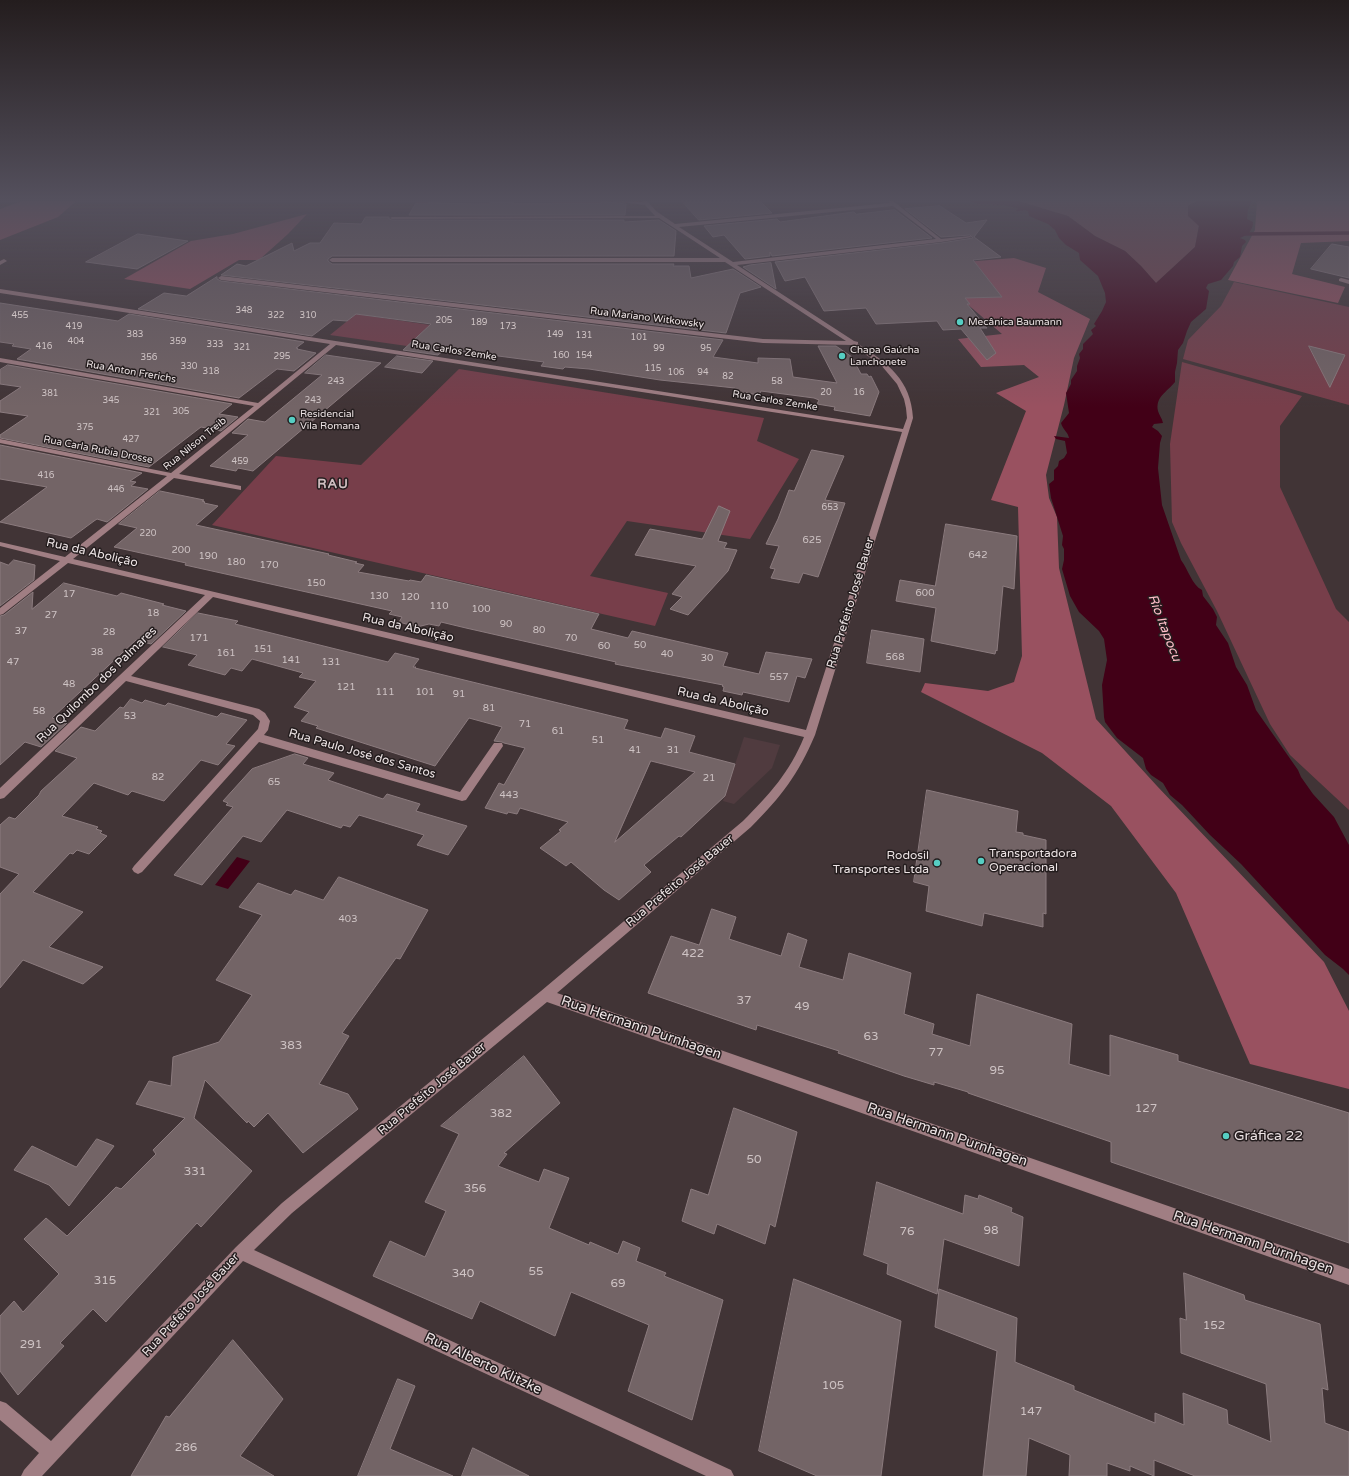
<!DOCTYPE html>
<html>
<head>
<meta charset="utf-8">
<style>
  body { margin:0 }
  canvas { display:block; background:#413436 }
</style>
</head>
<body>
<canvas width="1349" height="1476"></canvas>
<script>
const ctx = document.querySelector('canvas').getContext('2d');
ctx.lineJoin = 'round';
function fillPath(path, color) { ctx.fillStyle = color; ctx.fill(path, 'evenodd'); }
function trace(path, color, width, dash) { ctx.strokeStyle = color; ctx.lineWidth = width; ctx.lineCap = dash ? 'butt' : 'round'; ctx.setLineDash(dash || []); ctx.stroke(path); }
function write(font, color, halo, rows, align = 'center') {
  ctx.font = font + ' "Varela Round",sans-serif'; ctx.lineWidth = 3; ctx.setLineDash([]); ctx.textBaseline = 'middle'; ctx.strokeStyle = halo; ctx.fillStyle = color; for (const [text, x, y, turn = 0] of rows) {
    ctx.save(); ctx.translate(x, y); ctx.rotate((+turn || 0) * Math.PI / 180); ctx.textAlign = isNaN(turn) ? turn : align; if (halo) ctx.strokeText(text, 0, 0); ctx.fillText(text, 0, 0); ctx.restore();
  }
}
const built = new Path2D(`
  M744,737L780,745L772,768L734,804L723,801Z`);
const green = new Path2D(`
  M1018,201H1197L1188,206L1199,225L1195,247L1156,283L1141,266L1125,251L1095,236L1068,216Z
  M1234,282L1349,307V405L1183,359L1188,340L1221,306Z
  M356,314L430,325L407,346L330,335Z
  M1182,362L1302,396L1280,426V487L1336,609L1349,622V810L1290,755L1270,724L1217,611L1181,543L1172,522L1170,444Z
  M459,369L764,418L757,441L799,459L750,539L627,521L590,576L668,593L655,626L212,525L276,456L361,465Z`);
const forest = new Path2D(`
  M22,201H76L58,217L0,240V209Z
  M1257,201H1349V241L1301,243L1292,274L1345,287L1338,303L1228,280L1255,230Z
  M307,214L288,234L259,260H239L190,289L124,279L191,241L233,234Z
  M1014,258L1046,268L1038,292L1090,319L1074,358L1064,405L1046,475L1049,498L1057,517L1059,568L1096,719L1157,786L1324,962L1349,1011V1089L1250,1064L1176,893L1111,806L1042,753L921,692L925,683L988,691L1014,682L1022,656L1018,507L991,500L1026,411L996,393L1039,377L1024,365L981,367L958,339L1002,334L951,290L804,275Z`);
const water = new Path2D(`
  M971,201H1018L1068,216L1095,236L1125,251L1141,266L1156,283L1195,247L1199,226L1188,216V206L1197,201H1252L1248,210L1247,219L1253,222C1253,230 1248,235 1240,238L1245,240L1246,242L1242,246L1240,257L1234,262L1233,266L1221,280L1208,284L1206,288L1209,291L1206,309L1191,322L1187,331L1183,343L1178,350L1177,363L1175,372V382C1167,392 1155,397 1158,411C1159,415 1162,418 1163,423L1154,424L1152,427L1158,431L1162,436L1160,443L1158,468L1162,505L1181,560C1188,569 1192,585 1202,590L1203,596L1213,609L1217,617L1216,625L1228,643L1236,667L1247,685L1256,710L1298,770L1301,777L1313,794L1334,817L1349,845V975L1343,969L1325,955L1241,864L1210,835L1182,805L1170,795L1163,783L1151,775L1146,769L1143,758L1117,738L1105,722L1104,717L1102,685L1107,660L1104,639L1099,631L1079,612L1070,596L1062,569L1064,560V549L1062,545L1063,536L1051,498L1049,484L1054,480V470L1058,466L1059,461L1064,458L1067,453L1065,441L1056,439L1054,436L1069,438C1068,432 1063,430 1061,423L1069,413L1066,393L1071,384V380L1077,371V366L1080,358L1079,354L1083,349V344L1093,334L1091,330L1096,326L1094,324L1102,311L1106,302L1105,293L1098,276L1080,260L1079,253L1066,245L1059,238L1055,230L1048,224L1029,216L1028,211C1023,209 1020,212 1016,211L1018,209L1017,208L1003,205L978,204Z
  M237,857L250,861L228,889L215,885Z`);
const stream = new Path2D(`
  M1239,234L1349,233`);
const building = new Path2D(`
  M601,201L626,204L625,215H409L416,203L490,204V202H513L512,204H552V203H601Z
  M682,201H760L772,213L699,220Z
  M940,206L966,223L987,220L974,237L1001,257L973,260L1002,297L965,298L970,304H967L987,328H980L996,353L987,360L961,329L943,330L937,321L876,324L866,308L824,311L805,277L785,281L775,262L941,243L973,238L970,235L941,237L905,209Z
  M895,210L932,238L772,256L770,252V256L745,259L724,235L713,237L704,226L777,219L780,222L854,212L856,214Z
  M366,217H389V219L392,220H624V222L659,220L676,231L674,256H332L328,259V261L332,264H674L673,266H689L691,278L733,269L761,287L740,293L726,333L221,275L237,264L246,266L292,243L294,251L310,243H320L334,223L361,224Z
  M138,234L188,241L137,269L86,262Z
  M1332,244L1349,247V278L1311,269Z
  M771,263L776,289L743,267L750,265Z
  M217,277V279L221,281L723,340L713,357L758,363V358L790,359L793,377L837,383L818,346H836L852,357L861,374H867L869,377L871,376L879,392L870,416L834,410L835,407L817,404L819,400L814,398L761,391L759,395L734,391L735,388L660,380L589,369L565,367L563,369L541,366L544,362L445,349L438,355L403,350L431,324L424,323L356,314L347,321L333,320L312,336L138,309L164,293L186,296Z
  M0,303L118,321L129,314L304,342L296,348H298L297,349L316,353L294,371L277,369L239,398L17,359L31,349L12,346L14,344L0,342Z
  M1309,346L1345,355L1330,387Z
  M326,355L381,363L253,471L238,468L236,471L210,466L248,435L232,433L248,419L265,422L322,375L305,373Z
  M397,356L433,361L422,373L385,367Z
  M8,365L232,404L219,414L238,417L221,431L201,427L149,467L0,438V435L28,416L0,412V401L21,387L0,384V370Z
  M0,445L142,473L130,481L136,482L131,486L148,489L107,522L97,519L94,521L71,538L0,522L47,487L0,479Z
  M812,450L844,456L825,500L845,503L818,577L803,573L799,583L771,578L775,569L770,568L779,546L766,544L778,519L789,490L794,491Z
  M160,491L204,500L202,501L205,502L204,503L218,506L196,525L329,554L328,555L357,562L355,563L364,565L358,572L409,581L410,580L421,582L426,575L599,614L591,629L628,638L632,631L728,653L723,666L759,674L766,652L812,659L805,678L797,676L789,702L743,692L742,695L723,691L724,687L722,686L723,685L615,664L616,662L466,628L441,622L439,626L429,624L417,627L399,622L402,617L389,614L392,611L185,565L186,563L114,547L137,528L119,524Z
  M719,506L730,511L718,541L727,543L724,548L737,550L728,571L688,615L670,609L682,597L672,594L696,566L635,555L650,529L702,539Z
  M946,524L1017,536L1014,589L1003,586L997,651L996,650L995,654L931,641L936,608L896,601L900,580L935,586Z
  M14,560L35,565L34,580L0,606V562L8,565Z
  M64,583L117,596L121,593L164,604L162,605L186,611L151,644L136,640L52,718L67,723L41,747L25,742L0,765V616L4,615L33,592L32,609Z
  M198,613L238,621L235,624L388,662L395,653L419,659L413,667H416L415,668L628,720L624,729L661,738L665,728L695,736L689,752L735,764L725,796L681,837L679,836L644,865L651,872L619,900L604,890L571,862L566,866L540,848L561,831L559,830L568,822L520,808L517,814L508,812L507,814L485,808L499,783L504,785L525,748L504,743L502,742L494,741L502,727L469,718L435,766L316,728L318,726L301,721L309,712L294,707L316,681L299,677L303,673L252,659L242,671L231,668L225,675L188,665L197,655L163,647ZM651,761L695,772L615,842Z
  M872,630L924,639L920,672L867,663Z
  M131,699L142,703L145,700L165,706L168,703L217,717L221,713L247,720L226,744L235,746L218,765L201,760L164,801L132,791L128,795L94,783L62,816L98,827L96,829L102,831L100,833L107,836L89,854L77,850L73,854L70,853L33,892L83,912L49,947L103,967L83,984L23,960L0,988V894L19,874L0,867V825L9,817L15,819L39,795L41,791L77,758L55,751L81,727L95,731L120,707L123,708Z
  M295,754L308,758L303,764L334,773L328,780L383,799L387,794L420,804L416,811L467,826L448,855L417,845L424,835L359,815L350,827L343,825L341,828L287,810L261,842L243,836L202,885L174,875L233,807L226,805L228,803L223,801L252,769Z
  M927,790L1018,811L1016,832L1023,833V835L1046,840V914L1043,913V927L984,913L982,926L926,911L929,886L914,882Z
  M339,877L428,910L400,959L396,958L342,1033L349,1036L319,1084L348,1094L358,1109L303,1153L268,1113L254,1127L248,1121L247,1123L205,1080L194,1118L252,1171L201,1227L197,1223L106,1322L93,1309L60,1343L64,1346L18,1395L0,1371V1316L14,1301L23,1312L59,1274L24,1239L46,1218L67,1236L116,1187L121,1189L156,1154L153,1150L185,1118L136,1104L149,1081L171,1086L173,1057L219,1042L252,995L216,980L262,915L239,907L258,883L291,895L295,890L323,900Z
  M712,909L736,917L729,939L781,956L788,933L807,940L799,967L843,980L849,953L911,973L904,1014L934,1024L932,1034L970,1046L977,994L1072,1024L1069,1064L1110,1076V1035L1178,1055V1061L1349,1113V1243L1111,1162V1142L968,1093V1092L934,1082V1085L904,1076L838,1053L839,1051L757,1025L756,1030L648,993L671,936L699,945Z
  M524,1056L560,1103L504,1153L507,1154L498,1166L539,1182L544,1169L569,1178L549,1228L589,1245L590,1242L618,1254L623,1241L640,1248L636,1261L666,1273L664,1276L723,1300L692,1420L628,1391L649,1325L571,1292L555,1336L480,1301L472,1319L373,1276L390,1241L425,1257L446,1211L425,1202L459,1134L441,1126Z
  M734,1108L797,1132L775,1227L770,1224L765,1244L717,1224L714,1234L682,1221L691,1189L708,1195Z
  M97,1139L114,1146L69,1206L49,1185L14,1170L32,1146L76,1167Z
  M877,1182L963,1214L965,1195L978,1199L979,1195L1012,1208L1011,1212L1023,1217L1019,1266L944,1239L937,1294L887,1274L888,1264L864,1255Z
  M1184,1273L1244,1295L1245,1300L1320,1324L1328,1390L1322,1388L1325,1423L1349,1432V1476H1195L1154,1460V1476L1130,1466V1471L1107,1463V1476H1069L1070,1455L1029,1438L1026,1476H983L997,1351L935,1327L939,1289L1017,1318L1015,1362L1074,1386V1390L1155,1423V1413L1184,1425L1183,1393L1227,1410L1228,1424L1271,1442L1266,1384L1181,1353L1180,1318L1186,1320Z
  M794,1279L901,1321L881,1476H817L759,1451Z
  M233,1340L283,1399L240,1456L274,1476H131L166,1416L169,1417Z
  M398,1379L415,1386L390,1449L453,1476H358Z
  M473,1448L529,1476H462Z`);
const minor = new Path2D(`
  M620,201L643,202V201H647L656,211L675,224L890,203L888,201H893L941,239L970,236L972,237L941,242L737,265L854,341L858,342V344C888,363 911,380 913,418L815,735C798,775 781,797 751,827L557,993L1349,1269V1285L547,1002L292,1213L254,1250L731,1470L734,1476H706L243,1261L42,1476H21L24,1470L39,1453L0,1420V1401L6,1403L51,1441L236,1247L282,1203L541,991L743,821C769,795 790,772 804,737L213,597L131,676L259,709L265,713L270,721L268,730L264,735L460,792L494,743H502L503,746L466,800L462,801L259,742L142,872L138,874L134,872L132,869L134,866L258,729L260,721L253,715L126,681L4,798L0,799V788L205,595L68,563L3,614L0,615V608L60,561L0,546V542L65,557L167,476L0,443V439L171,473L254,406L0,362V358L258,403L330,344L0,293V289L903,429L907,418L906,408L904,399L897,384L881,365L852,345L763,343L221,280L218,278L221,276L763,339L846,341L725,262H332L329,260L332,258H720L659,218L392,219L390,218L392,217L655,216L645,205L622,202ZM893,206L936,239L733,262L679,227ZM336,345L902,432L806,730L73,559L174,478L241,490V486L179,474Z
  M4,259L7,261L0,265V261Z
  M1341,278L1349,280V284L1339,281V279Z`);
const markers = [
  [960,322,4,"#56cec3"],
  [842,356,4,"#56cec3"],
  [292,420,4,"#56cec3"],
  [981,861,4,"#56cec3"],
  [937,863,4,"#56cec3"],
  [1226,1136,4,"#56cec3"]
];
const farNumbernames = [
  ["348",244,311],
  ["455",20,316],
  ["322",276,316],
  ["310",308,316],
  ["205",444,321],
  ["189",479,323],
  ["419",74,327],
  ["173",508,327],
  ["383",135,335],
  ["149",555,335],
  ["131",584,336],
  ["101",639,338],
  ["404",76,342],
  ["359",178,342],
  ["333",215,345],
  ["416",44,347],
  ["321",242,348],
  ["99",659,349],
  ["95",706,349],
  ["160",561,356],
  ["154",584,356],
  ["295",282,357],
  ["356",149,358],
  ["330",189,367],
  ["115",653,369],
  ["318",211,372],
  ["106",676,373],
  ["94",703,373],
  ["82",728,377],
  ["243",336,382],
  ["58",777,382],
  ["20",826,393],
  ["16",859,393],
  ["381",50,394],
  ["345",111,401],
  ["243",313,401],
  ["305",181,412],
  ["321",152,413],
  ["375",85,428],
  ["427",131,440],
  ["459",240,462],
  ["416",46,476],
  ["446",116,490],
  ["653",830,508],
  ["220",148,534]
];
const farStreetnames = [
  ["Rua Mariano Witkowsky",647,318,7],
  ["Rua Carlos Zemke",454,351,9],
  ["Rua Anton Frerichs",131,372,10],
  ["Rua Carlos Zemke",775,401,9],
  ["Rua Nilson Treib",195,444,-39],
  ["Rua Carla Rubia Drosse",98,450,11]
];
const farPoinames = [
  ["Mecânica Baumann",968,322],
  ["Chapa Gaúcha",850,350],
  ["Lanchonete",850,362],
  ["Residencial",300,414],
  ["Vila Romana",300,426]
];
const numberNames = [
  ["625",812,540],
  ["200",181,550],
  ["642",978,555],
  ["190",208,556],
  ["180",236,562],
  ["170",269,565],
  ["150",316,583],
  ["600",925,593],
  ["17",69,594],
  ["130",379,596],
  ["120",410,597],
  ["110",439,606],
  ["100",481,609],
  ["18",153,613],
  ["27",51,615],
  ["90",506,624],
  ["80",539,630],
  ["37",21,631],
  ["28",109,632],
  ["171",199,638],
  ["70",571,638],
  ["50",640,645],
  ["60",604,646],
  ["151",263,649],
  ["38",97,652],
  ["161",226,653],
  ["40",667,654],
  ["568",895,657],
  ["30",707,658],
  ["141",291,660],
  ["47",13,662],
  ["131",331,662],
  ["557",779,677],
  ["48",69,684],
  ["121",346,687],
  ["111",385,692],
  ["101",425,692],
  ["91",459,694],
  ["81",489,708],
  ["58",39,711],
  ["53",130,716],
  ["71",525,724],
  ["61",558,731],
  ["51",598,740],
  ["41",635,750],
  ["31",673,750],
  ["82",158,777],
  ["21",709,778],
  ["65",274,782],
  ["443",509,795],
  ["403",348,919]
];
const streetNames = [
  ["Rua da Abolição",92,553,13],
  ["Rua Prefeito José Bauer",851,603,-73],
  ["Rua da Abolição",408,628,13],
  ["Rua Quilombo dos Palmares",97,685,-44],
  ["Rua da Abolição",723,702,13],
  ["Rua Paulo José dos Santos",362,754,16],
  ["Rua Prefeito José Bauer",680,881,-40],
  ["Rua Prefeito José Bauer",432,1089,-40],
  ["Rua Prefeito José Bauer",191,1305,-47]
];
const poiNames = [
  ["Transportadora",989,854],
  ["Operacional",989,868],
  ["Rodosil",929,856,"right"],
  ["Transportes Ltda",929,870,"right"]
];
const nearNumbernames = [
  ["422",693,954],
  ["37",744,1001],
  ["49",802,1007],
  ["63",871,1037],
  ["383",291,1046],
  ["77",936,1053],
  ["95",997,1071],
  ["127",1146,1109],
  ["382",501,1114],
  ["50",754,1160],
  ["331",195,1172],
  ["356",475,1189],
  ["98",991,1231],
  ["76",907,1232],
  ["55",536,1272],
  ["340",463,1274],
  ["315",105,1281],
  ["69",618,1284],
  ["152",1214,1326],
  ["291",31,1345],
  ["105",833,1386],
  ["147",1031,1412],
  ["286",186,1448]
];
const farDistrictnames = [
  ["RAU",333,485]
];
const waterNames = [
  ["Rio Itapocu",1164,628,69]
];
const nearStreetnames = [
  ["Rua Hermann Purnhagen",641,1028,19],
  ["Rua Hermann Purnhagen",947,1135,19],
  ["Rua Hermann Purnhagen",1253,1243,19],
  ["Rua Alberto Klitzke",483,1364,25]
];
const nearPoinames = [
  ["Gráfica 22",1234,1136]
];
fillPath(built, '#503b3f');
fillPath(green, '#773e4a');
fillPath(forest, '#995160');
fillPath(water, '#420017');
trace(stream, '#420017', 3.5);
fillPath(building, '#736466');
trace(building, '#8b7b7e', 1);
fillPath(minor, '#a07e83');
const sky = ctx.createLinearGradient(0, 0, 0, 407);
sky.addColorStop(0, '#241d1e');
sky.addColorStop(0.49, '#54505d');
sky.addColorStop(1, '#54505d00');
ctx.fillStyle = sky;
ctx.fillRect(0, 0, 1349, 407);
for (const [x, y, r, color] of markers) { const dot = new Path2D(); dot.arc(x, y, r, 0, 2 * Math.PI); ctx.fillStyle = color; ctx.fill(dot); trace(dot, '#241d1e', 1.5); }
write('9px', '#cec3c4', null, farNumbernames);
write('10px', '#ece3e4', '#241d1e', farStreetnames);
write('10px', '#ece3e4', '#241d1e', farPoinames, 'left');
write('10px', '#cec3c4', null, numberNames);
write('12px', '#ece3e4', '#241d1e', streetNames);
write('12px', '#ece3e4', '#241d1e', poiNames, 'left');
write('12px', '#cec3c4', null, nearNumbernames);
ctx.letterSpacing = '1px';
write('bold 13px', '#d0bfc1', '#241d1e', farDistrictnames);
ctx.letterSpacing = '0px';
write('italic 13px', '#fdbcc7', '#241d1e', waterNames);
write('14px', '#ece3e4', '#241d1e', nearStreetnames);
write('14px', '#ece3e4', '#241d1e', nearPoinames, 'left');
</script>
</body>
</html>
